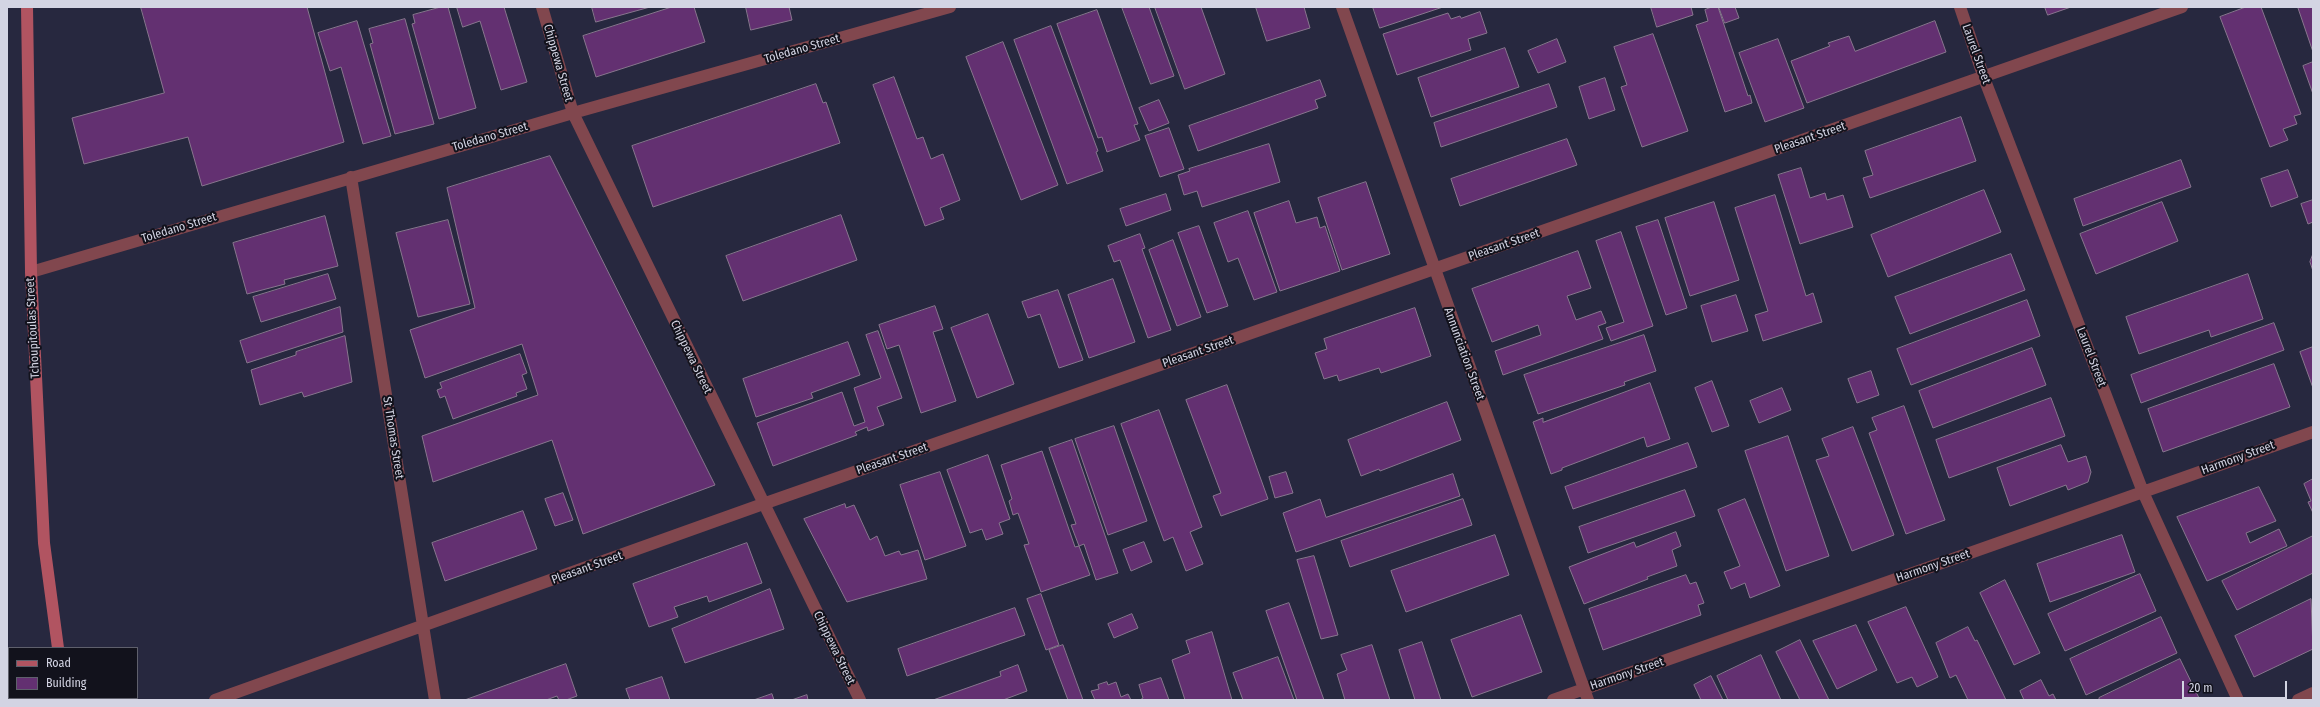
<!DOCTYPE html>
<html>
<head>
<meta charset="utf-8">
<style>
  body { margin:0 }
  #map { position:relative; width:2320px; height:707px; overflow:hidden; background:#27283f; font-family:"Fira Sans Condensed",sans-serif }
  canvas { display:block }
  .frame { position:absolute; inset:0; border:8px solid #d3d4e3; pointer-events:none }
  .legend { position:absolute; left:8px; top:647px; width:130px; height:52px; box-sizing:border-box; background:#12121c; border:1px solid #5f606c; margin:0; padding:5px 7px; list-style:none; font-size:12px; color:#d3d4e3 }
  .legend li { display:flex; align-items:center; gap:8px; height:20px }
  .legend b { width:20px; border:1px solid #5f606c }
  .scale { position:absolute; left:2182px; top:681px; width:105px; height:18px; box-sizing:border-box; border:2px solid #d3d4e3; border-top:0; padding-left:5px; font-size:12px; line-height:14px; white-space:nowrap; color:#d3d4e3; -webkit-text-stroke:3px #12121c; paint-order:stroke }
</style>
</head>
<body>
<div id="map">
<canvas width="2320" height="707"></canvas>
<div class="frame"></div>
<ul class="legend">
<li><b style="height:5px;background:#b15461"></b>Road</li>
<li><b style="height:11px;background:#633071"></b>Building</li>
</ul>
<div class="scale">20 m</div>
</div>
<script>
const ctx = document.querySelector('canvas').getContext('2d');
ctx.lineJoin = 'round';
function fillPath(path, color) { ctx.fillStyle = color; ctx.fill(path, 'evenodd'); }
function trace(path, color, width, dash) { ctx.strokeStyle = color; ctx.lineWidth = width; ctx.lineCap = dash ? 'butt' : 'round'; ctx.setLineDash(dash || []); ctx.stroke(path); }
function write(font, color, halo, rows, align = 'center') {
  ctx.font = font + ' "Fira Sans Condensed",sans-serif'; ctx.lineWidth = 4; ctx.setLineDash([]); ctx.textBaseline = 'middle'; ctx.strokeStyle = halo; ctx.fillStyle = color; for (const [text, x, y, turn = 0] of rows) {
    ctx.save(); ctx.translate(x, y); ctx.rotate((+turn || 0) * Math.PI / 180); ctx.textAlign = isNaN(turn) ? turn : align; if (halo) ctx.strokeText(text, 0, 0); ctx.fillText(text, 0, 0); ctx.restore();
  }
}
const building = new Path2D(`
  M141,7H307L344,142L202,186L188,137L84,164L72,118L164,93Z
  M441,7H448L476,108L439,119L412,24L415,23L413,15Z
  M457,7H504L527,82L501,90L480,21L463,27Z
  M592,7H650L596,22Z
  M672,7H694L705,42L596,77L583,36Z
  M746,7H789L792,20L751,30Z
  M1122,7H1149L1174,76L1151,84Z
  M1155,7H1201L1225,74L1185,89Z
  M1256,7H1304L1310,28L1267,41Z
  M1373,7H1443L1380,28Z
  M1651,7H1691L1693,15L1657,27Z
  M1712,7H1718L1748,96L1750,95L1752,103L1725,112L1696,25L1708,21L1705,10Z
  M1719,7H1735L1739,18L1725,23Z
  M2045,7H2071L2048,15Z
  M2246,7H2261L2301,114L2294,116L2297,124L2283,129L2288,140L2270,147L2220,17Z
  M2302,7H2313V52L2298,8Z
  M1097,10L1138,124L1134,125L1140,140L1107,152L1102,137L1098,138L1057,24Z
  M1480,12L1487,33L1468,39L1471,50L1397,75L1383,34L1448,13L1451,19L1460,16L1461,18Z
  M405,19L434,124L395,134L370,44L373,43L369,29Z
  M357,21L391,136L363,144L341,67L330,71L318,33Z
  M1935,21L1946,52L1807,103L1791,61L1830,46L1828,43L1849,36L1855,51Z
  M1051,26L1098,151L1096,152L1103,171L1067,184L1014,40Z
  M1653,34L1688,131L1642,147L1621,87L1627,85L1614,47Z
  M1557,39L1566,62L1538,73L1528,51Z
  M1778,39L1804,108L1765,122L1739,53Z
  M1003,42L1058,185L1021,200L966,57Z
  M1505,48L1519,87L1431,117L1418,78Z
  M2313,62V94L2303,66Z
  M894,77L917,139L923,137L931,159L943,154L960,200L940,208L944,219L925,226L873,85Z
  M1605,78L1615,110L1589,119L1579,87Z
  M1320,80L1326,96L1315,100L1318,108L1198,151L1189,126Z
  M816,84L823,103L826,102L840,143L653,207L632,146Z
  M1549,84L1557,107L1441,147L1434,123Z
  M1159,100L1169,123L1149,131L1139,108Z
  M1961,117L1976,161L1870,198L1863,178L1873,175L1865,151Z
  M1169,128L1184,169L1160,177L1145,136Z
  M1567,139L1577,165L1460,206L1451,179Z
  M1269,144L1280,182L1202,207L1197,191L1184,195L1178,175L1190,171L1189,169Z
  M550,156L715,485L583,534L552,440L433,482L422,436L538,395L522,344L425,378L410,330L475,308L447,188Z
  M2181,160L2191,187L2083,226L2074,199Z
  M1801,168L1810,198L1825,193L1827,200L1843,195L1853,227L1800,244L1778,175Z
  M2288,170L2298,197L2271,207L2261,179Z
  M1366,182L1390,254L1342,270L1318,198Z
  M1984,190L2001,232L1888,277L1871,235Z
  M1166,194L1171,210L1126,226L1120,209Z
  M1775,195L1806,296L1813,293L1822,322L1763,341L1755,315L1768,311L1735,208Z
  M2313,200V222L2308,224L2301,204Z
  M1289,201L1296,223L1317,217L1320,228L1325,226L1340,271L1280,291L1254,213Z
  M1714,202L1739,280L1690,296L1665,218Z
  M2162,202L2178,241L2096,274L2080,234Z
  M1248,211L1277,292L1254,300L1238,258L1228,262L1214,223Z
  M841,215L857,260L743,301L726,256Z
  M325,216L338,266L284,280L285,284L247,294L233,243Z
  M448,220L470,304L418,317L396,233Z
  M1658,220L1687,308L1666,315L1636,227Z
  M1199,226L1228,306L1207,313L1178,233Z
  M1621,232L1653,326L1611,341L1606,328L1624,322L1596,241Z
  M1140,234L1145,248L1142,249L1171,330L1148,338L1120,260L1114,262L1108,246Z
  M1173,240L1201,317L1177,326L1149,250Z
  M1578,251L1591,288L1567,296L1576,320L1601,311L1606,323L1598,326L1603,339L1503,375L1495,351L1541,335L1538,325L1492,342L1472,289Z
  M2011,254L2025,290L1910,334L1895,297Z
  M2313,254V271L2310,262Z
  M328,274L336,299L261,322L253,297Z
  M2248,274L2263,319L2211,337L2209,330L2139,354L2126,317Z
  M1113,279L1135,342L1089,358L1068,295Z
  M1058,290L1083,360L1059,368L1040,314L1028,318L1022,302Z
  M1736,295L1748,331L1712,342L1701,306Z
  M2027,300L2040,336L1911,385L1897,349Z
  M935,306L943,329L933,332L956,401L921,413L899,345L887,349L879,325Z
  M340,307L343,332L247,363L240,341Z
  M1415,308L1431,356L1381,373L1379,368L1339,381L1337,375L1324,379L1315,353L1327,349L1324,339Z
  M988,314L1014,384L977,398L951,328Z
  M2274,323L2284,350L2141,403L2131,375Z
  M878,331L902,398L877,407L884,425L868,431L867,427L855,432L857,435L773,466L757,423L842,392L854,426L865,422L854,388L881,378L866,335Z
  M1644,335L1656,371L1624,382L1625,385L1538,414L1524,375Z
  M345,336L352,382L304,397L302,392L260,405L251,370L296,355V352Z
  M848,342L860,375L811,393L813,398L756,417L743,379Z
  M2313,347V388L2300,352Z
  M2032,348L2046,385L1933,428L1919,391Z
  M520,354L527,373L522,375L527,389L516,393L517,396L453,419L445,396L440,398L437,390L442,388L440,383Z
  M2274,364L2290,407L2163,452L2148,409Z
  M1871,371L1879,395L1857,403L1848,379Z
  M1712,381L1729,426L1712,432L1695,388Z
  M1650,383L1670,439L1647,447L1644,437L1562,468V470L1551,474L1533,422L1543,418V422Z
  M1227,385L1268,499L1221,516L1213,496L1221,493L1186,400Z
  M1782,388L1791,410L1759,423L1750,401Z
  M2051,398L2065,436L1949,478L1936,440Z
  M1447,402L1461,440L1380,471L1379,469L1361,476L1348,440Z
  M1904,406L1945,520L1906,534L1869,433L1877,430L1872,418Z
  M1159,410L1202,527L1190,532L1203,564L1186,571L1173,537L1164,541L1121,424Z
  M1114,426L1147,521L1108,535L1075,439Z
  M1853,427L1894,535L1852,551L1816,460L1829,456L1822,439Z
  M1788,436L1829,556L1786,571L1745,451Z
  M1072,440L1118,573L1096,580L1084,544L1079,546L1090,575L1041,592L1024,545L1029,544L1018,513L1013,515L1009,501L1012,499L1001,465L1042,451L1075,547L1079,546L1071,525L1076,524L1049,448Z
  M1688,443L1697,467L1573,509L1565,487Z
  M2061,445L2068,462L2086,456L2091,472L2088,482L2068,490L2066,485L2010,506L1997,468Z
  M988,455L1010,519L999,523L1003,534L986,540L982,529L970,533L947,470Z
  M940,472L966,546L925,560L900,485Z
  M1286,472L1293,493L1275,498L1269,477Z
  M1453,474L1460,496L1296,552L1283,513L1320,499L1326,517Z
  M2313,479V513L2308,502L2311,501L2304,484Z
  M2259,487L2276,521L2246,533L2250,543L2279,529L2287,546L2207,581L2177,517Z
  M1685,490L1695,516L1588,553L1579,527Z
  M563,493L573,520L555,526L545,499Z
  M1463,499L1472,525L1350,567L1341,541Z
  M1745,499L1780,586L1750,598L1745,583L1731,589L1724,572L1740,566L1718,510Z
  M845,504L846,508L854,505L870,540L877,536L885,556L899,551L901,555L918,550L927,579L847,602L804,519Z
  M523,511L537,549L445,581L432,543Z
  M1676,532L1681,546L1672,550L1677,566L1647,577L1648,579L1584,604L1569,567L1634,542L1636,547Z
  M1495,535L1509,575L1406,612L1391,571Z
  M2122,535L2135,572L2050,602L2037,564Z
  M2313,536V573L2237,610L2222,581Z
  M1144,542L1152,562L1131,571L1123,550Z
  M747,543L762,583L709,602L707,596L674,607L678,617L649,627L633,584Z
  M1314,556L1338,635L1321,639L1297,560Z
  M2140,574L2156,611L2065,651L2048,614Z
  M1686,575L1690,584L1696,582L1704,603L1698,605L1701,615L1603,650L1589,609Z
  M2005,580L2040,653L2014,665L1980,593Z
  M770,589L784,629L685,663L672,629Z
  M1041,594L1059,645L1046,650L1027,599Z
  M2311,599L2313,649L2254,677L2235,636Z
  M1289,603L1324,700H1297L1266,611Z
  M1906,607L1938,677L1917,687L1912,677L1897,683L1868,622Z
  M1015,608L1025,635L907,676L898,649Z
  M1132,614L1138,628L1114,638L1108,624Z
  M1521,615L1542,672L1472,697L1451,640Z
  M2161,617L2177,653L2086,695L2070,659Z
  M1856,625L1877,670L1837,689L1813,641Z
  M1968,627L1975,641L1977,640L2006,700H1968L1956,675L1950,678L1936,643Z
  M1212,632L1232,700H1185L1172,660L1190,653L1186,641Z
  M1800,640L1829,700H1800L1776,652Z
  M1422,642L1441,700H1415L1399,650Z
  M1063,645L1083,700H1068L1049,650Z
  M1372,645L1390,700H1345L1337,674L1347,670L1341,655Z
  M1761,655L1781,700H1728L1717,676Z
  M1278,657L1294,700H1243L1233,673Z
  M2180,659L2200,700H2099V698Z
  M566,664L577,696L566,700H559L557,696L546,700H465Z
  M1018,665L1027,691L1003,700H933L1001,676L1000,672Z
  M1711,676L1723,700H1701L1694,685Z
  M662,677L670,700H630L626,689Z
  M1161,678L1169,700H1140L1143,698L1139,685Z
  M2041,680L2049,696L2053,694L2056,700H2024L2020,691Z
  M1107,682L1108,685L1116,682L1121,697L1128,694L1131,700H1095L1091,691L1099,689L1098,685Z
  M772,694L774,700H754Z
  M807,695L808,700H792Z`);
const street = new Path2D(`
  M542,7L573,113L860,700
  M1342,7L1588,700
  M1960,7L1984,78L2143,492L2238,700
  M351,177L435,700
  M31,272L573,113L950,7
  M215,700L763,504L2182,7
  M1553,700L2313,432
  M2298,700L2313,693`);
const secondary = new Path2D(`
  M27,7L31,272L44,543L58,648
  M64,698V700`);
const streetNames = [
  ["Toledano Street",802,49,-16],
  ["Laurel Street",1976,54,70],
  ["Chippewa Street",558,63,74],
  ["Toledano Street",490,137,-16],
  ["Pleasant Street",1810,138,-19],
  ["Toledano Street",179,228,-17],
  ["Pleasant Street",1504,245,-19],
  ["Tchoupitoulas Street",33,328,-93],
  ["Pleasant Street",1198,352,-19],
  ["Annunciation Street",1464,354,70],
  ["Chippewa Street",691,357,64],
  ["Laurel Street",2091,357,69],
  ["St Thomas Street",393,438,81],
  ["Harmony Street",2238,458,-20],
  ["Pleasant Street",892,459,-19],
  ["Harmony Street",1933,566,-19],
  ["Pleasant Street",587,568,-20],
  ["Chippewa Street",834,648,64],
  ["Harmony Street",1627,674,-19]
];
fillPath(building, '#633071');
trace(building, '#88768e', 1);
trace(street, '#81474e', 12);
trace(secondary, '#b15461', 12);
write('12px', '#d3d4e3', '#12121c', streetNames);
</script>
</body>
</html>
